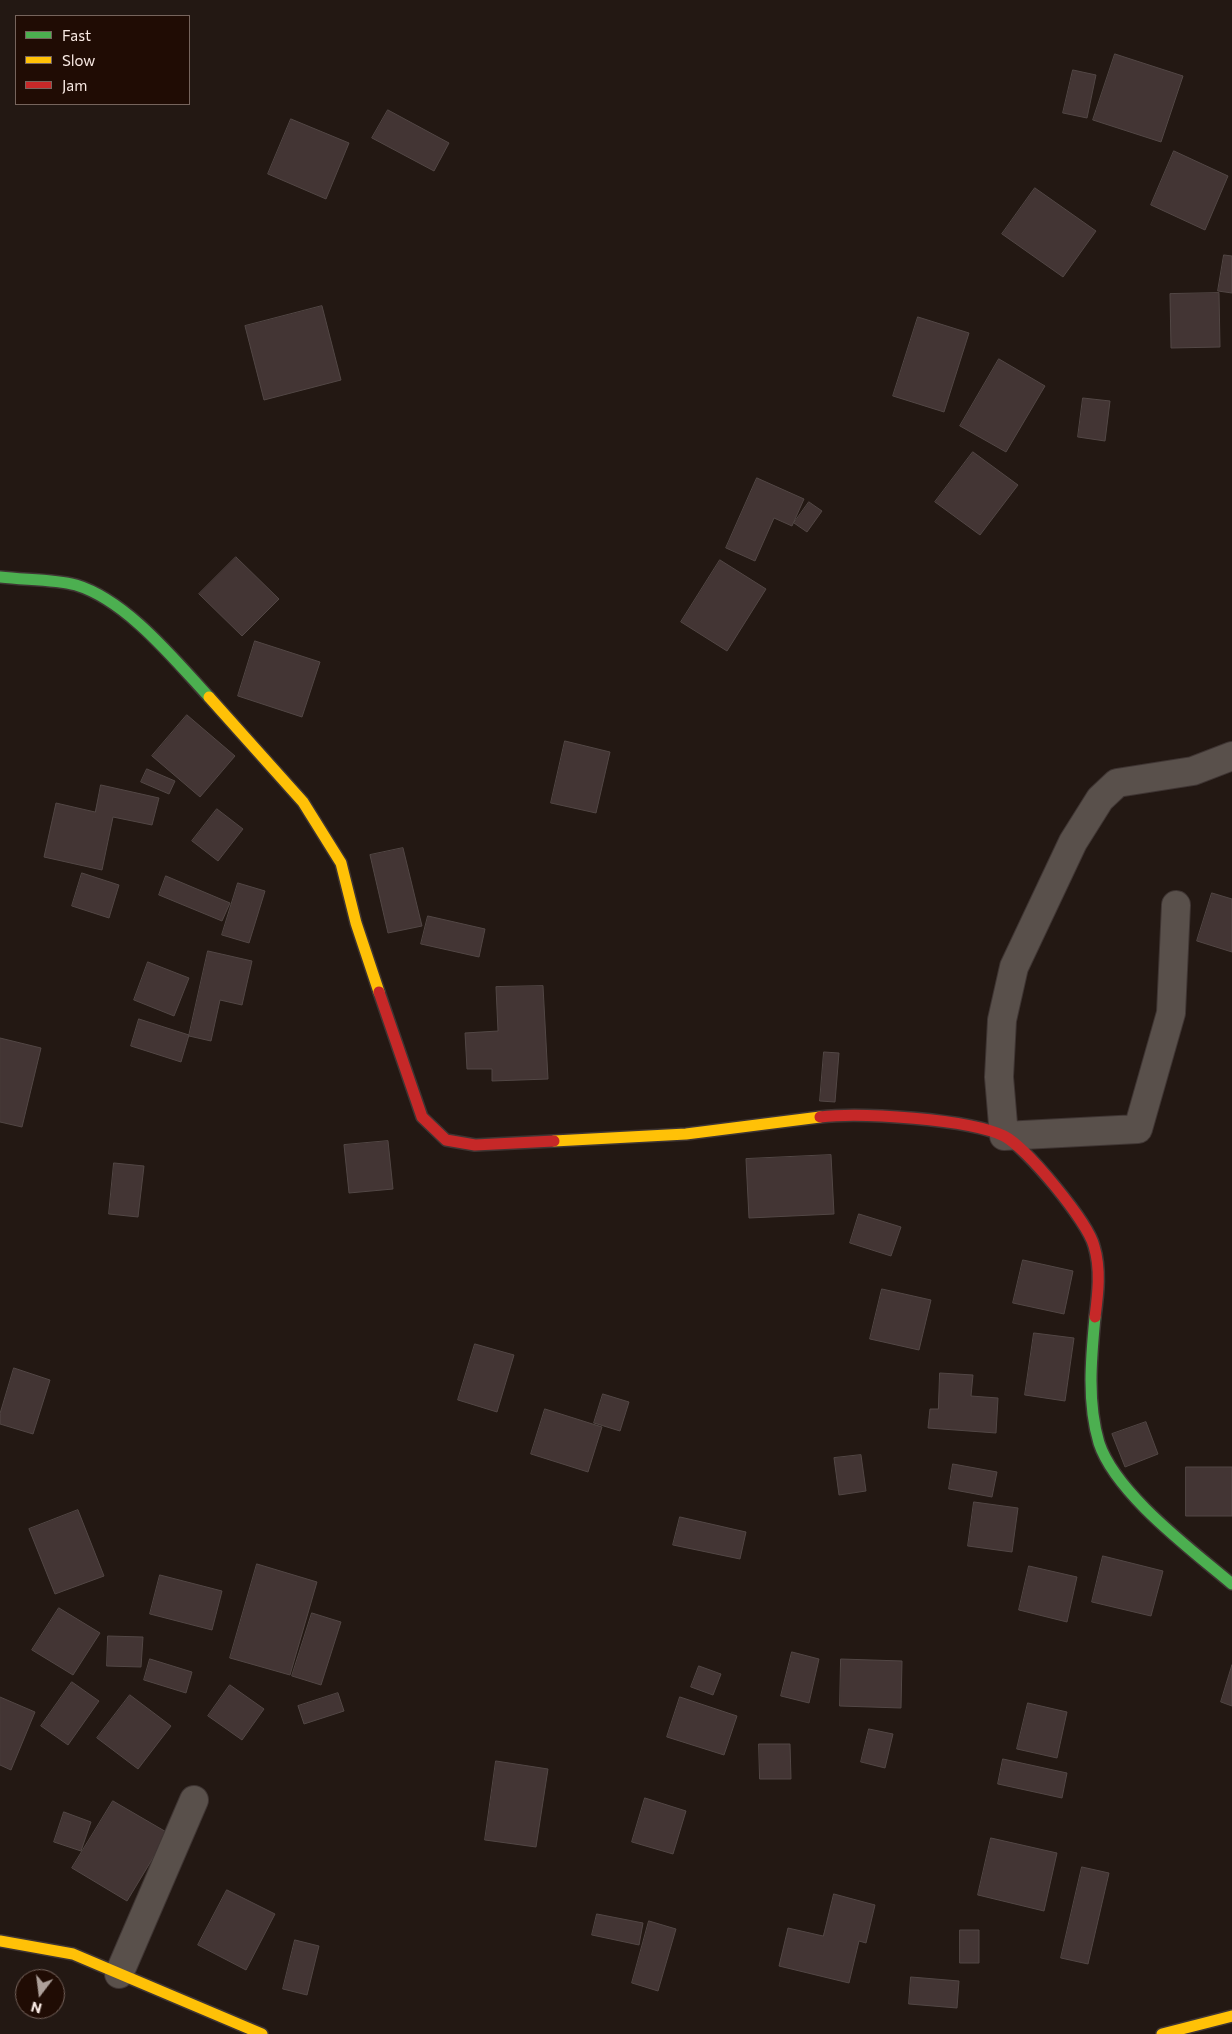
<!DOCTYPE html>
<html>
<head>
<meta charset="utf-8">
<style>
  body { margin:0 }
  #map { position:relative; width:1232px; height:2034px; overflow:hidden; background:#231813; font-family:Commissioner,sans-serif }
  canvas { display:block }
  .legend { position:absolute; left:15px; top:15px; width:175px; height:90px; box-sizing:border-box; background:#200c04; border:1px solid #76645d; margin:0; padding:6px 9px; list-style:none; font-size:15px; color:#f8e9e3 }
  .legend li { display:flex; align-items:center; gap:10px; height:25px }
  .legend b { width:25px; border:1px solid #76645d }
  .north { position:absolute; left:15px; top:1969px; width:50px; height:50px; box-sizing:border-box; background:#200c04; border:1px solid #76645d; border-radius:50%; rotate:195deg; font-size:14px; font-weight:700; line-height:20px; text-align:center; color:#f8e9e3 }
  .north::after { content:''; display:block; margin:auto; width:18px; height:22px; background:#ada09a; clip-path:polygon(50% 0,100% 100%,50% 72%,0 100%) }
</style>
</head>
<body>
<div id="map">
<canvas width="1232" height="2034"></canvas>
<ul class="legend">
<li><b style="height:6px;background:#4caf50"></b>Fast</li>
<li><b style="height:6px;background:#ffc107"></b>Slow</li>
<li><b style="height:6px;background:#c62828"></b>Jam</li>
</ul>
<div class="north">N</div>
</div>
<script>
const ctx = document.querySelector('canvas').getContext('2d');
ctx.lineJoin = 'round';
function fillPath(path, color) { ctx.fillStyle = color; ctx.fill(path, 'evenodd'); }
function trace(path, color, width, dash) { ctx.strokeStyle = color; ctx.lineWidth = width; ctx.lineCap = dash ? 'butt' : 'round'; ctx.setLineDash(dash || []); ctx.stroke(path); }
const building = new Path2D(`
  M1115,54L1183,76L1161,142L1093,120Z
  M1073,70L1096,75L1087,118L1063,113Z
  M388,110L449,143L434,171L372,138Z
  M291,119L349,143L326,199L268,174Z
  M1174,151L1228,176L1205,230L1151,205Z
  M1035,188L1096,231L1063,277L1002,234Z
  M1224,255L1232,256V293L1218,291Z
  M1219,293L1220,347L1171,348L1170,294Z
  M322,306L341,380L264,400L245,326Z
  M918,317L969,333L944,412L893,396Z
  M999,359L1045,386L1006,452L960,426Z
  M1083,398L1110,401L1105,441L1078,437Z
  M973,452L1018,485L980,535L935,502Z
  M757,478L804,499L792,526L774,518L755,561L726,548Z
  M809,502L822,511L807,532L794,523Z
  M236,557L279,599L242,636L199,594Z
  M720,560L766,589L727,651L681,622Z
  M255,641L320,662L302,717L238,696Z
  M187,715L235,756L200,797L152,756Z
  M565,741L610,752L596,813L551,803Z
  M147,769L175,781L169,794L141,782Z
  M101,785L159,798L152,825L113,817L102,870L44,857L56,803L95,812Z
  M217,809L243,829L218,861L192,841Z
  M403,848L422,926L388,933L370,855Z
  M82,873L119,885L109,918L72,906Z
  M166,876L230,903L222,921L159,895Z
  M238,883L265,891L249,943L222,935Z
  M1212,893L1232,899V952L1197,941Z
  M428,916L485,929L479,957L421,944Z
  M208,951L252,961L242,1005L220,1000L211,1041L189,1036Z
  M148,962L189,978L174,1016L134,1000Z
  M543,986L548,1079L492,1081V1069H467L465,1033L498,1031L496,987Z
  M139,1019L189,1035L181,1062L131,1046Z
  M0,1038L41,1048L22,1127L0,1122Z
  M824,1052L839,1053L835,1102L820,1101Z
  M388,1141L393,1189L349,1193L344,1145Z
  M831,1155L834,1214L749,1218L746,1159Z
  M114,1163L144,1166L138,1217L109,1214Z
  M859,1214L901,1227L891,1256L850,1243Z
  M1023,1260L1073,1271L1064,1314L1013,1303Z
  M882,1289L931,1300L919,1350L870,1339Z
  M1034,1333L1074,1338L1065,1401L1025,1395Z
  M475,1344L514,1355L497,1412L458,1400Z
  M14,1368L50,1380L33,1434L0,1424V1414Z
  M940,1373L973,1375L971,1396L998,1398L996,1433L928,1428L930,1409H938Z
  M603,1394L629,1402L620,1431L594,1423Z
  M545,1409L602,1427L588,1472L531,1454Z
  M1146,1422L1158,1454L1125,1467L1112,1434Z
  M861,1455L866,1491L839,1495L834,1458Z
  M953,1464L997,1472L992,1497L949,1489Z
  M1186,1467H1232V1516H1186Z
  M974,1502L1018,1508L1012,1552L968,1546Z
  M78,1510L104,1576L55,1594L29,1529Z
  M680,1517L746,1532L740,1559L673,1545Z
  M1103,1556L1163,1571L1151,1616L1092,1602Z
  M257,1564L317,1582L290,1675L230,1658Z
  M1029,1566L1077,1577L1067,1622L1019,1610Z
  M160,1575L222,1591L212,1630L150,1614Z
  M59,1608L100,1633L73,1675L32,1650Z
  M312,1613L341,1622L321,1685L292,1676Z
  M108,1636L143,1637L141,1667L107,1666Z
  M792,1652L819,1659L809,1703L781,1696Z
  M150,1659L192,1672L186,1693L144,1680Z
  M841,1659L902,1661L901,1708L840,1706Z
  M1232,1665V1706L1221,1702Z
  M699,1666L721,1674L713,1695L691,1687Z
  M72,1682L99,1701L68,1745L41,1726Z
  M230,1685L264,1709L242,1740L208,1716Z
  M338,1693L344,1711L304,1724L298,1706Z
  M130,1695L171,1726L138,1769L97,1738Z
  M0,1697L35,1712L11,1770L0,1765Z
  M680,1697L737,1716L724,1755L667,1737Z
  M1028,1703L1067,1712L1057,1758L1017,1749Z
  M869,1729L893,1734L885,1768L861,1762Z
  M759,1744H790L791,1779H760Z
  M1003,1759L1067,1773L1062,1798L998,1784Z
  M496,1761L548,1769L536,1847L485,1840Z
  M645,1798L686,1811L673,1854L632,1842Z
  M113,1801L168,1833L127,1901L72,1868Z
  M64,1812L91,1822L81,1851L54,1842Z
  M991,1838L1057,1853L1044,1911L978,1895Z
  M1082,1867L1109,1873L1088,1964L1061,1958Z
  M227,1890L275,1914L246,1970L198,1945Z
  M834,1894L875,1905L866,1943L859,1941L849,1983L779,1966L788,1928L823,1936Z
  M597,1914L643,1923L639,1945L592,1935Z
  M649,1921L676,1929L658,1991L632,1983Z
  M960,1930H979V1963H960Z
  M295,1940L319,1946L307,1995L283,1989Z
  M911,1977L959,1981L957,2008L909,2004Z`);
const street = new Path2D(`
  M1176,905L1171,1013L1138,1129L1004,1136L999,1077L1002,1020L1014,967L1073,842L1100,799L1117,783L1193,771L1232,756
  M119,1974L194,1800`);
const fast = new Path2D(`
  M0,577C24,580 53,579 76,585C126,600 174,659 209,697
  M1095,1317C1091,1359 1087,1403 1099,1443C1116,1494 1192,1550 1232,1584`);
const slow = new Path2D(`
  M209,697L303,802L341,863L356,923L379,992
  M554,1141L686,1134L820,1117
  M0,1941L73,1954L262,2034
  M1162,2034L1232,2016`);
const jam = new Path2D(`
  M379,992L422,1117L446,1140L475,1145L554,1141
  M820,1117C860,1112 969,1119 1004,1136C1026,1147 1088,1222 1094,1246C1101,1269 1098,1294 1095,1317`);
fillPath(building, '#433534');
trace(building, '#524745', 1);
trace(street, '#3f3533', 30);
trace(fast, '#3f3533', 14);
trace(slow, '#3f3533', 14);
trace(jam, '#3f3533', 14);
trace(street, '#59504b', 28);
trace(fast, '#4caf50', 11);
trace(slow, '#ffc107', 11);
trace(jam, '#c62828', 11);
</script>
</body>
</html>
